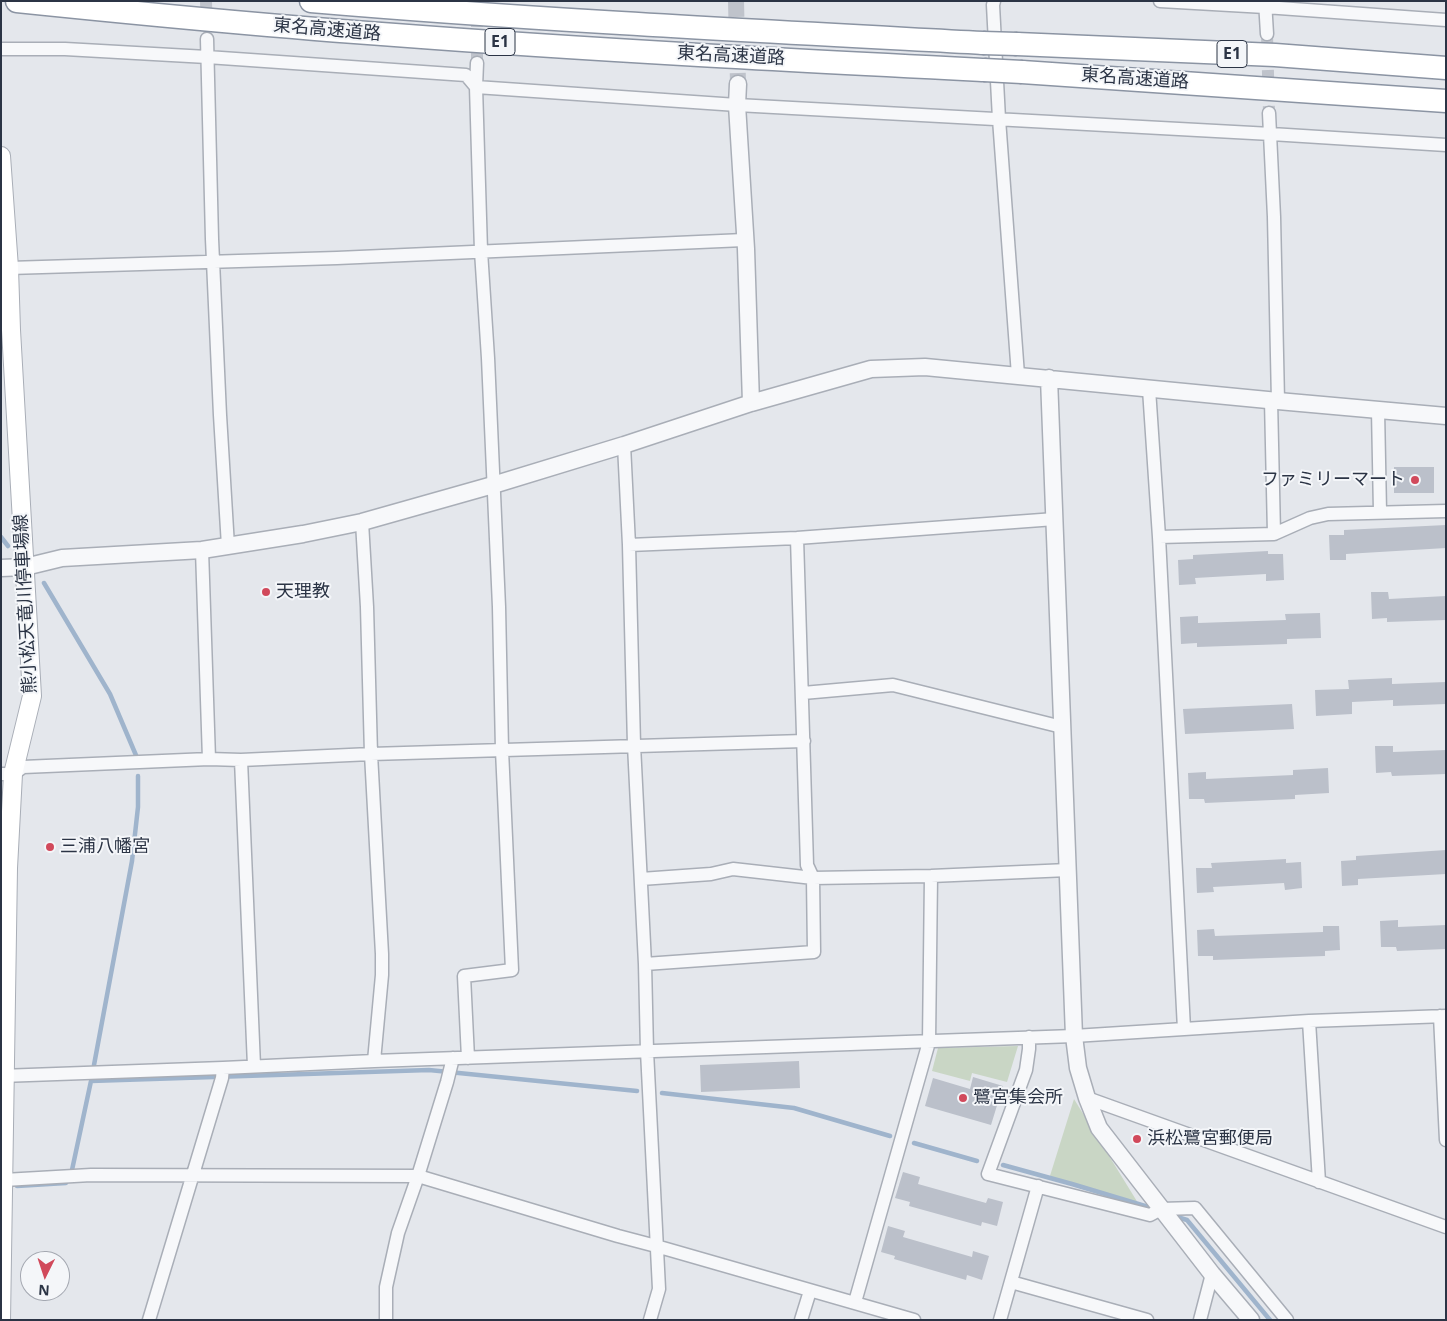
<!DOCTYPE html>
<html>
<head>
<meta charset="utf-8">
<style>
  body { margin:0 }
  #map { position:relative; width:1447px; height:1321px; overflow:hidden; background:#e4e7ec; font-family:"Open Sans",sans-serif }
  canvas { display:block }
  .frame { position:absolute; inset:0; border:2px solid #2b3445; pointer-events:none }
  .north { position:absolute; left:20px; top:1251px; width:50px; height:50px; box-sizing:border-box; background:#f4f6f9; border:1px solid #a4a8b1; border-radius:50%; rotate:184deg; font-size:14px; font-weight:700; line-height:20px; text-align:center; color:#2b3445 }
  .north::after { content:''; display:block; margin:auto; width:18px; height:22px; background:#d1495b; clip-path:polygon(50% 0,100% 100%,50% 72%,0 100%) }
</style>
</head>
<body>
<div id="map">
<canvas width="1447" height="1321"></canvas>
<div class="frame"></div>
<div class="north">N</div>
</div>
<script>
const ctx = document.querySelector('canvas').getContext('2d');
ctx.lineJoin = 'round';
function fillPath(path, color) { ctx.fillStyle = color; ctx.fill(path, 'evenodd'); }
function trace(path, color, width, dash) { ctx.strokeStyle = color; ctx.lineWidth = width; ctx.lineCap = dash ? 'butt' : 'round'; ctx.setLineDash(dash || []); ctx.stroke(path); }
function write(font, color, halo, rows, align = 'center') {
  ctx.font = font + ' "Open Sans","Noto Sans JP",sans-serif'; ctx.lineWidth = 4; ctx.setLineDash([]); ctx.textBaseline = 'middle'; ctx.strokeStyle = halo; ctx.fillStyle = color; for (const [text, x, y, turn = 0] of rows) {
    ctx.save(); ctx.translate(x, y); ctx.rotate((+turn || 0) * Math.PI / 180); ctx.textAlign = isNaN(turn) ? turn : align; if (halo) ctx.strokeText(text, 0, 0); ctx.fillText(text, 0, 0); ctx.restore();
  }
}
const green = new Path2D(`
  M1018,1046L1007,1082L972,1073L970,1081L932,1071L938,1048Z
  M1074,1099L1138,1203L1049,1179Z`);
const stream = new Path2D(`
  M1,537L8,546
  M44,583L110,694L138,760
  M94,1065L132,861L138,807V776
  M662,1093L794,1108L890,1136
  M914,1143L977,1161
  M1003,1165L1072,1184L1155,1209
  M72,1170L91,1081L429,1070L637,1091
  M17,1186L66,1183
  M1174,1216L1187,1220L1270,1320`);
const building = new Path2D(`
  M1394,467H1434V493H1394Z
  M1446,525V548L1346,554V560H1330L1329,535H1344V530Z
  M1268,551V554H1283L1284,580L1266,581V574L1195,578L1196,584L1179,585L1178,560L1193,559V555Z
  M1371,592H1388L1389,599L1446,596V620L1387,622V618L1372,619Z
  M1320,613L1321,638L1287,639V644L1197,647V643L1181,644L1180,617L1198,616V623L1286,620L1285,614Z
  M1392,678V684L1446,682V704L1393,706V700L1352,702V714L1316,716L1315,690L1349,689L1348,680Z
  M1292,704L1294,729L1185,734L1183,709Z
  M1375,746H1393V752L1446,750V774L1392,776L1391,772L1376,773Z
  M1328,768L1329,793L1295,795V799L1205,803L1204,799H1189L1188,773L1206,772V779L1293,775V770Z
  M1446,850V874L1358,879V885L1342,886L1341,861L1356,860V856Z
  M1286,859V863L1301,862L1302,888L1285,890L1284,883L1213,887L1214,892L1197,893L1196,868H1212L1211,863Z
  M1398,920V927L1446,925V949L1397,951L1396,947H1381L1380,921Z
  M1323,926H1339L1340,950L1325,951V956L1213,960V956H1198L1197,930L1214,929L1215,936L1323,932Z
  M799,1061L800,1088L701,1092L700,1065Z
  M973,1077L1003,1086L991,1125L925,1106L933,1078L970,1089Z
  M903,1172L920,1177L918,1184L986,1203L988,1198L1003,1202L997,1226L982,1222L981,1226L909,1206L910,1202L895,1198Z
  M888,1226L905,1231L903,1237L972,1257L973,1251L989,1256L982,1280L967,1275L966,1280L894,1259L895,1256L881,1252Z`);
const minorTunnel = new Path2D(`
  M206,1L207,39
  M1267,34L1269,113
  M477,63V1`);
const tertiaryTunnel = new Path2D(`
  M736,1L738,84`);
const minor = new Path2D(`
  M994,1L993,5L999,119L1018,375
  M1160,1L1265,7L1446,20
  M1265,1L1267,34
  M207,39L212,239L220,415L228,546
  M1,49H65L207,57L466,75L476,87L737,105L1271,134L1446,145
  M1269,113L1274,217L1278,401
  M9,268L337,258L744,240
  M1149,389L1159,537L1184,1029L1309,1021L1446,1016
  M1271,400L1274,534
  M1378,410L1380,512
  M624,445L629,545L634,745L645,964L647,1051L659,1289L650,1320
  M362,522L367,607L371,754L382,954V975L374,1061
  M1159,537L1274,534L1310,518L1328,514L1446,511
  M629,545L797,538L1055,519
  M202,550L209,759
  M803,693L893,685L1062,727
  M241,760L254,1066
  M1,774H13L23,767L209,759L241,760L371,754L804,741
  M641,879L711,874L733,869L813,878L931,876L1068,870
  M645,964L814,952L813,878L807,865L797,538
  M1440,1016L1446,1140
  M1309,1021L1319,1182
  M1029,1037V1049L1026,1070L988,1174L1150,1215L1161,1209L1195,1208L1287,1320
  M468,1058L464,976L512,970L502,750L499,607L488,358L481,251L476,87L477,63
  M1,1076L223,1068L374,1061L1074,1036L1184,1029
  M1087,1098L1446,1227
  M4,1180L91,1175L418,1176L618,1236L656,1246L914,1320
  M1011,1282L1147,1320
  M855,1302L929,1042L931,876
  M149,1320L222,1078L223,1068
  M386,1320V1287L398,1233L418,1176L447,1082L453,1058
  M801,1320L810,1291
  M1000,1320L1038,1186
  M1200,1320L1212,1274`);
const tertiary = new Path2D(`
  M738,84L737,105L746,249L751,403
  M1049,378L1074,1036L1078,1068L1087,1098L1099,1128L1212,1274L1251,1320
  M1,568L25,567L62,558L202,550L303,534L362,522L493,485L624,445L751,403L871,369L925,367L1278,401L1446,416`);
const secondary = new Path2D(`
  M1,156L9,268L11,330L32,696L13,774L8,868L1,1320`);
const motorway = new Path2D(`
  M17,1C143,14 269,26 395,35C591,50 788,60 984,70
  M311,1C534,20 759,31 983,43
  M1017,44L1275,55L1446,68
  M1022,72L1446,101`);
const motorwayBridge = new Path2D(`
  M983,43L1017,44
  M984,70L1022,72`);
const markers = [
  [1415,480,5,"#d1495b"],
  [266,592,5,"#d1495b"],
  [50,847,5,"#d1495b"],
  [963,1098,5,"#d1495b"],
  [1137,1139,5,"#d1495b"]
];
const shields = [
  [500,42,30],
  [1232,54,30]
];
const shieldNames = [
  ["E1",500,42],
  ["E1",1232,54]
];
const streetNames = [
  ["東名高速道路",327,30,5],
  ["東名高速道路",731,56,3],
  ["東名高速道路",1135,79,4],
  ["熊小松天竜川停車場線",26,604,-93]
];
const poiNames = [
  ["ファミリーマート",1405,480,"right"],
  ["天理教",276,592],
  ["三浦八幡宮",60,847],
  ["鷺宮集会所",973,1098],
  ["浜松鷺宮郵便局",1147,1139]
];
fillPath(green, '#c9d6c5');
trace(stream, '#9fb4cc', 4.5);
fillPath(building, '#bbc0ca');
trace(minorTunnel, '#bfc3cb', 12, [12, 6]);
trace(tertiaryTunnel, '#bfc3cb', 16, [16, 8]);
trace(minor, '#a9aeb7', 15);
trace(tertiary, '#a9aeb7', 19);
trace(secondary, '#a9aeb7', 20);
trace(motorway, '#8b94a3', 25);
trace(minor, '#f7f8fa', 12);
trace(tertiary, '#f7f8fa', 16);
trace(secondary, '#fff', 18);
trace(motorway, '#fff', 22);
trace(motorwayBridge, '#8b94a3', 25, []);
trace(motorwayBridge, '#fff', 22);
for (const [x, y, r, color] of markers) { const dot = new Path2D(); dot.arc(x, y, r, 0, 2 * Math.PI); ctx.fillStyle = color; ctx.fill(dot); trace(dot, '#f4f6f9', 2); }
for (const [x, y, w] of shields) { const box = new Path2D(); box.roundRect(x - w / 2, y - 13.5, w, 27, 4); ctx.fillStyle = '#f4f6f9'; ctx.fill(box); trace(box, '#2b3445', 1); }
write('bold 16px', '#2b3445', null, shieldNames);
write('18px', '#2b3445', '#f4f6f9', streetNames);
write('18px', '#2b3445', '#f4f6f9', poiNames, 'left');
</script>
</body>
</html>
